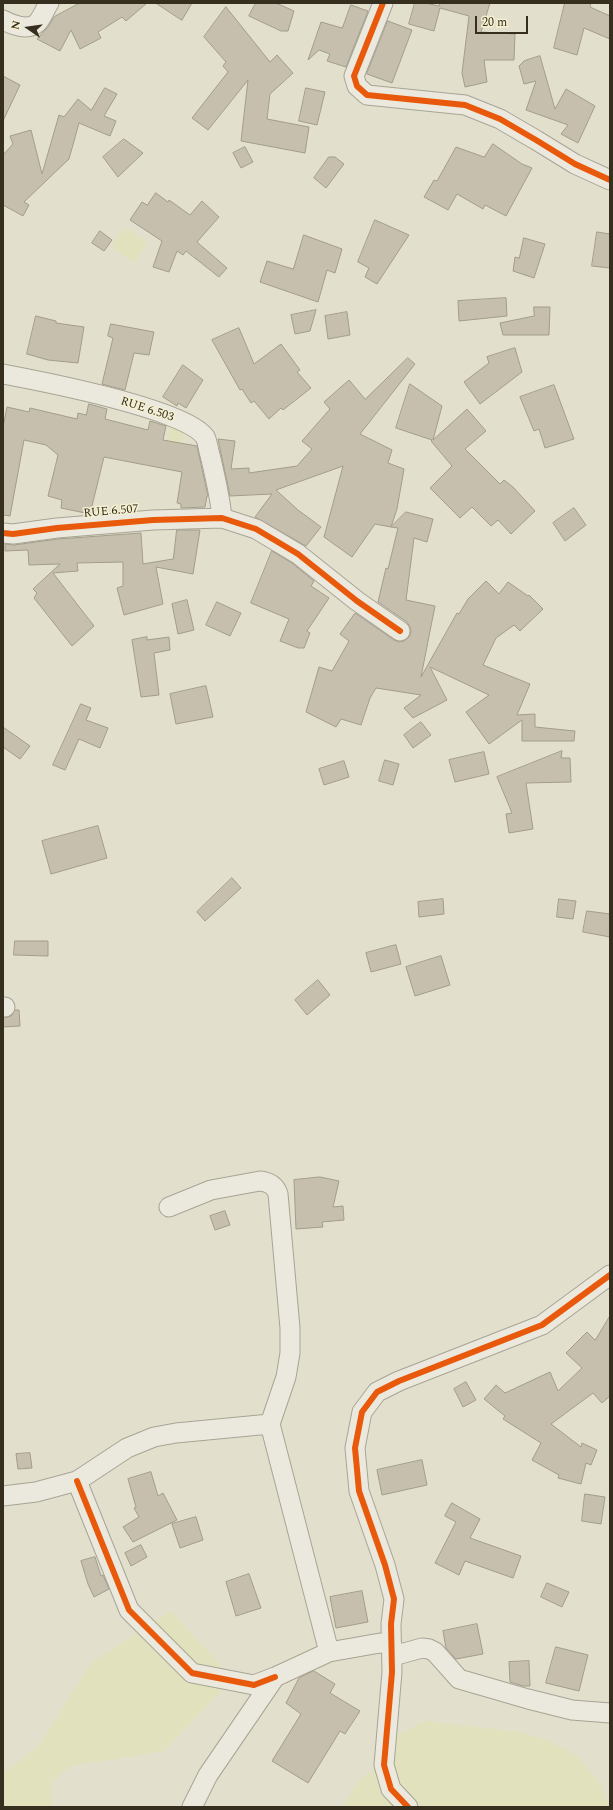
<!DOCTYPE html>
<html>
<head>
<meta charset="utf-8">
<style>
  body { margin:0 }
  #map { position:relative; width:613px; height:1810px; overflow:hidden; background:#e2e0cc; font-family:Spectral,serif }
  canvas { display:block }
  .frame { position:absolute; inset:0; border:4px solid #362e1e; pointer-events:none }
  .north { position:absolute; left:8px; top:8px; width:40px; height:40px; -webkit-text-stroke:3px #f4f0d1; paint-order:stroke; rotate:283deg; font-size:11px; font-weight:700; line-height:16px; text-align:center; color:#362e1e }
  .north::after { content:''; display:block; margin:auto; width:14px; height:18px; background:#362e1e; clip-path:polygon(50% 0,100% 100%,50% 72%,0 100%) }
  .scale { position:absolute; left:475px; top:16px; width:53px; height:18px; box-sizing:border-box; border:2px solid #362e1e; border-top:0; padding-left:5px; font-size:12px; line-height:14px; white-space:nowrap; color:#362e1e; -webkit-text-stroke:3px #f4f0d1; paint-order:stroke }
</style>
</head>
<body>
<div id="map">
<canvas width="613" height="1810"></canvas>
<div class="frame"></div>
<div class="north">N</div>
<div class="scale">20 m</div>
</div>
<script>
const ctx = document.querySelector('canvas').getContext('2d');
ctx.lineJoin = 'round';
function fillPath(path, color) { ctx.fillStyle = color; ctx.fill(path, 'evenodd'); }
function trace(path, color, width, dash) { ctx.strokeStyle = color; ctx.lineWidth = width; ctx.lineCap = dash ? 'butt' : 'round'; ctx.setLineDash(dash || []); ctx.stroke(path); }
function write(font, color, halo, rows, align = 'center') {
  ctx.font = font + ' Spectral,serif'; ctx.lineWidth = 3; ctx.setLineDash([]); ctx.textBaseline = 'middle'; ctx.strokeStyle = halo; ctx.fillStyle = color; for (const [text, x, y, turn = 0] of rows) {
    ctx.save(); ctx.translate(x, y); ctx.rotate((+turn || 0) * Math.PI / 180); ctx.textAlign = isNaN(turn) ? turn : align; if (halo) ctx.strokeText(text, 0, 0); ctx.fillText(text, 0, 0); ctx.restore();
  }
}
const farmland = new Path2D(`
  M123,228L130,230L147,242L135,262L132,261L113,249V244Z
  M171,424L185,429L177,466L162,464Z
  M171,1611L233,1679L164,1751L70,1766L51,1783L52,1807H3V1774L40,1744L91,1663Z
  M425,1721L520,1732L548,1740L577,1756L599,1781L610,1807H343L359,1779L384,1765L396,1736Z`);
const building = new Path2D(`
  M80,3H147L126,21L122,17L98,32L101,38L80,49L71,30L60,51L37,39L48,27L54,17Z
  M156,3H192L182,20Z
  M256,3H276L294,11L288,31H281L249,16Z
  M415,3H425L439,6L440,3H490L481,32L515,34L514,60H484L487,82L465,87L462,73L469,16L440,8L434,31L409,24Z
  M565,3H591L590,7L610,16V39L584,28L577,55L554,48Z
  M351,5L368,11L346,67L327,61L330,54L319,50L308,60L321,22L342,28Z
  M226,7L270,62L277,55L293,73L270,94L267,119L309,127L305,153L241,141L248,80L208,130L192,118L228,72L223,66L226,62L204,37Z
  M388,21L412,30L392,83L367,74Z
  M540,56L555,109L566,89L595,106L578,143L561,134L568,125L526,110L536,81L524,84L519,66L524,61Z
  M3,76L20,85L3,121Z
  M105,88L117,94L104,116L116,121L110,136L79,123L69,159L24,202L29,205L23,216L3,205V155L13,144L10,136L31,130L42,174L59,115L64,117L78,99L91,110Z
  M306,88L325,92L317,125L299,121Z
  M124,139L143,153L118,177L103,157Z
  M493,144L522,164L532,168L506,216L485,205L483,209L457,194L448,210L424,197L434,180L437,181L456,147L484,157Z
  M245,147L253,162L241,168L233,153Z
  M329,157H335L344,164L326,188L314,178Z
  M156,193L168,202L169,200L190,215L202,201L219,217L197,242L227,268L219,277L186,251L183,255L177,251L169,272L153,267L162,241L130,220L142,202L147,205Z
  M375,220L409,235L377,284L365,277L369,268L358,262Z
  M100,231L112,240L104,251L92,243Z
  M597,232L610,234V268L592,266Z
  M304,235L342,249L335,273L327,270L318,302L260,282L267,261L293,269Z
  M524,238L545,244L534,278L513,271L515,257L519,258Z
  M506,298L507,316L459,321L458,301Z
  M534,307H550L549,335H503L500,323L534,316Z
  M316,310L310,331L295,334L291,315Z
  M347,312L350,335L328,339L325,316Z
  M36,316L56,321V323L84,327L78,363L48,360L27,354Z
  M111,324L154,332L149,355L134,353L125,390L102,384L113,338L108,336Z
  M239,328L254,364L281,344L300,370L297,372L311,388L283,410L281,408L269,419L254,401L251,403L242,389L240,390L212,340Z
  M515,348L522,372L480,404L464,382L489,363L487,357Z
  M408,358L415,364L360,434L392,450L388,463L404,469L397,509L391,527L375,524L352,557L324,537L343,466L276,490L298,510L321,527L306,546L255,517L272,494L230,496L218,439L235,441L231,469L249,468V473L297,466L312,449L302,441L330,409L324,402L349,380L365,399Z
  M183,365L203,380L186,408L178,403L177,406L163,397Z
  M410,384L442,406L433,440L467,409L486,431L465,449L500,484L504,480L513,487L535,511L511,534L498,520L491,526L472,507L460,518L430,488L452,466L431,441L432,440L396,428Z
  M554,385L574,439L545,448L539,429L534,431L520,397Z
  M89,404L107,409L105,419L148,430L150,421L166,426L163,440L197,446L208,496H207L205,507L181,508V504L177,503L182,472L104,457L90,514L61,508L62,500L48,496L58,455L46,445L24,440L10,516L3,515V427L7,407L29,412L30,408L77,419L78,413L86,415Z
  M574,508L586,525L565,541L553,523Z
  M406,512L433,519L427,542L414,538L406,600L435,606L421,677L457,613L459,614L468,599L486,581L499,594L508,582L528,596L529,595L543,609L520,631L514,625L496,638L483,665L530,684L517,715L535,714V727L575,731L574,741H522V720L489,744L466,712L489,695L430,667L447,700L413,718L404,708L421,695L376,688L370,698L361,725L341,719L336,727L306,712L319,667L332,671L349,641L340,634L355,613L394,640L399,642L404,641L409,637L411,632L410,627L407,622L378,602L386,568L388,569L398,528L391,527Z
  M177,530H200L193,574L156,567L163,604L124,615L117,588L123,586V562L77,563L78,571L53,573L94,626L72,646L34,598L37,593L33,589L60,564L29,565L28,550L5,551V544L14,545L58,539L141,533L143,564L173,559Z
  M272,551L292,563L314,581L311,586L329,598L307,631L310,633L304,648H298L280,641L289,619L251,603Z
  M187,600L194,630L178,634L172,604Z
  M217,602L241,613L230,636L206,625Z
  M147,637V640L169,637L170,650L154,653L159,695L141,697L132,640Z
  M206,686L213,717L176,724L170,694Z
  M81,704L91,708L86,720L108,728L100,748L79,739L65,770L53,765Z
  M421,722L431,735L413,748L404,735Z
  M3,727L30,746L20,759L3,747Z
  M562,751L561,758H570L571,782L526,783L533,829L509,833L506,814L512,813L497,777Z
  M484,752L489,774L455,782L449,760Z
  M385,760L399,764L393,785L379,781Z
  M344,761L349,777L324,785L319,769Z
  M98,826L107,858L51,874L42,841Z
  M232,878L241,888L205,921L197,912Z
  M443,899L444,914L419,917L418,902Z
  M559,899L576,901L573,919L557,917Z
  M587,911L610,914V937L583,932Z
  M15,941H48V956L14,955Z
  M396,945L401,964L371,972L366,953Z
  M441,956L450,985L415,996L406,967Z
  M318,980L330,995L307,1015L295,1000Z
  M15,1010H19L20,1026L3,1027V1018L11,1016Z
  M320,1177L339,1181L333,1207L343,1206L344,1220L322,1222L323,1227L296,1229L294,1180Z
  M225,1211L230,1225L215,1230L210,1216Z
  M610,1316V1396L602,1403L593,1393L551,1424L581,1447L582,1443L597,1450L591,1465L586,1463L581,1484L558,1478L559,1475L532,1460L541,1443L503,1419L505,1416L484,1399L496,1385L505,1393L550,1372L558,1391L582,1368L566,1353L587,1332L595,1340Z
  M466,1382L476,1400L463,1407L454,1389Z
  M30,1453L32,1468L18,1469L16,1454Z
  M422,1460L427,1485L382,1495L377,1470Z
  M151,1472L158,1496L163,1493L177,1520L133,1542L123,1527L139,1517L134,1508L136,1507L128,1479Z
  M585,1494L605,1497L601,1524L582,1521Z
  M452,1503L480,1519L470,1538L521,1556L513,1578L465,1561L459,1575L435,1563L456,1522L445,1516Z
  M196,1517L203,1540L180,1548L172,1524Z
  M141,1545L147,1557L131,1566L125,1553Z
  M95,1557L101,1576L103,1575L109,1589L94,1597L88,1584L81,1561Z
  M249,1574L261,1608L236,1616L226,1582Z
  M547,1583L569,1592L562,1607L541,1597Z
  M362,1591L368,1622L336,1628L330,1597Z
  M477,1624L483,1654L456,1659L446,1648L443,1631Z
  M556,1647L588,1655L579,1691L546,1683Z
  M529,1661L530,1686H523L510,1682L509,1662Z
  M314,1671L335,1684L330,1693L360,1711L345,1734L340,1731L308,1783L272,1761L301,1714L286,1703L299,1678Z`);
const minor = new Path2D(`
  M383,3L354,76L357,86L367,95L465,105L500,119L536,140L575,164L610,180
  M3,20C12,25 28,31 37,23C42,18 45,9 49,3
  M3,374C40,381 187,409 205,437C208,442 208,450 210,455C215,476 220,496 222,518
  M3,533L13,534L57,528L153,520L222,518L256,529L298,554L357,601L400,631
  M3,1007H5
  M169,1207L211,1190L260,1181C269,1182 275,1185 278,1194L290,1328V1353L286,1377L270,1424L329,1652L380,1643L392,1645
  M77,1481L129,1610L192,1673L254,1685L275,1677
  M3,1496L36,1492L77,1481L127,1448L154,1437L176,1433L270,1424
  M393,1656L422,1648L429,1649L435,1652L459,1679L528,1699L572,1710L610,1713
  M192,1807L208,1775L275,1677L329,1652
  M408,1807L391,1789L384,1765L392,1672L391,1624L394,1599L385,1565L359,1491L355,1448L362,1412L377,1392L399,1381L542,1325L610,1275`);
const cycleway = new Path2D(`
  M383,3L354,76L357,86L367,95L465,105L500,119L536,140L575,164L610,180
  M3,533L13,534L57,528L153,520L222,518L256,529L298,554L357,601L400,631
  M77,1481L129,1610L192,1673L254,1685L275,1677
  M408,1807L391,1789L384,1765L392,1672L391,1624L394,1599L385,1565L359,1491L355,1448L362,1412L377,1392L399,1381L542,1325L610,1275`);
const streetNames = [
  ["RUE 6.503",147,410,18],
  ["RUE 6.507",111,512,-5]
];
fillPath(farmland, '#e1e1bd');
fillPath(building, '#c6bfad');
trace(building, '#a29c8b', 1);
trace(minor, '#a8a495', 21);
trace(minor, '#ebe9dd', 19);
trace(cycleway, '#e8590c', 6);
write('12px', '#362e1e', '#f4f0d1', streetNames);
</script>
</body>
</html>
